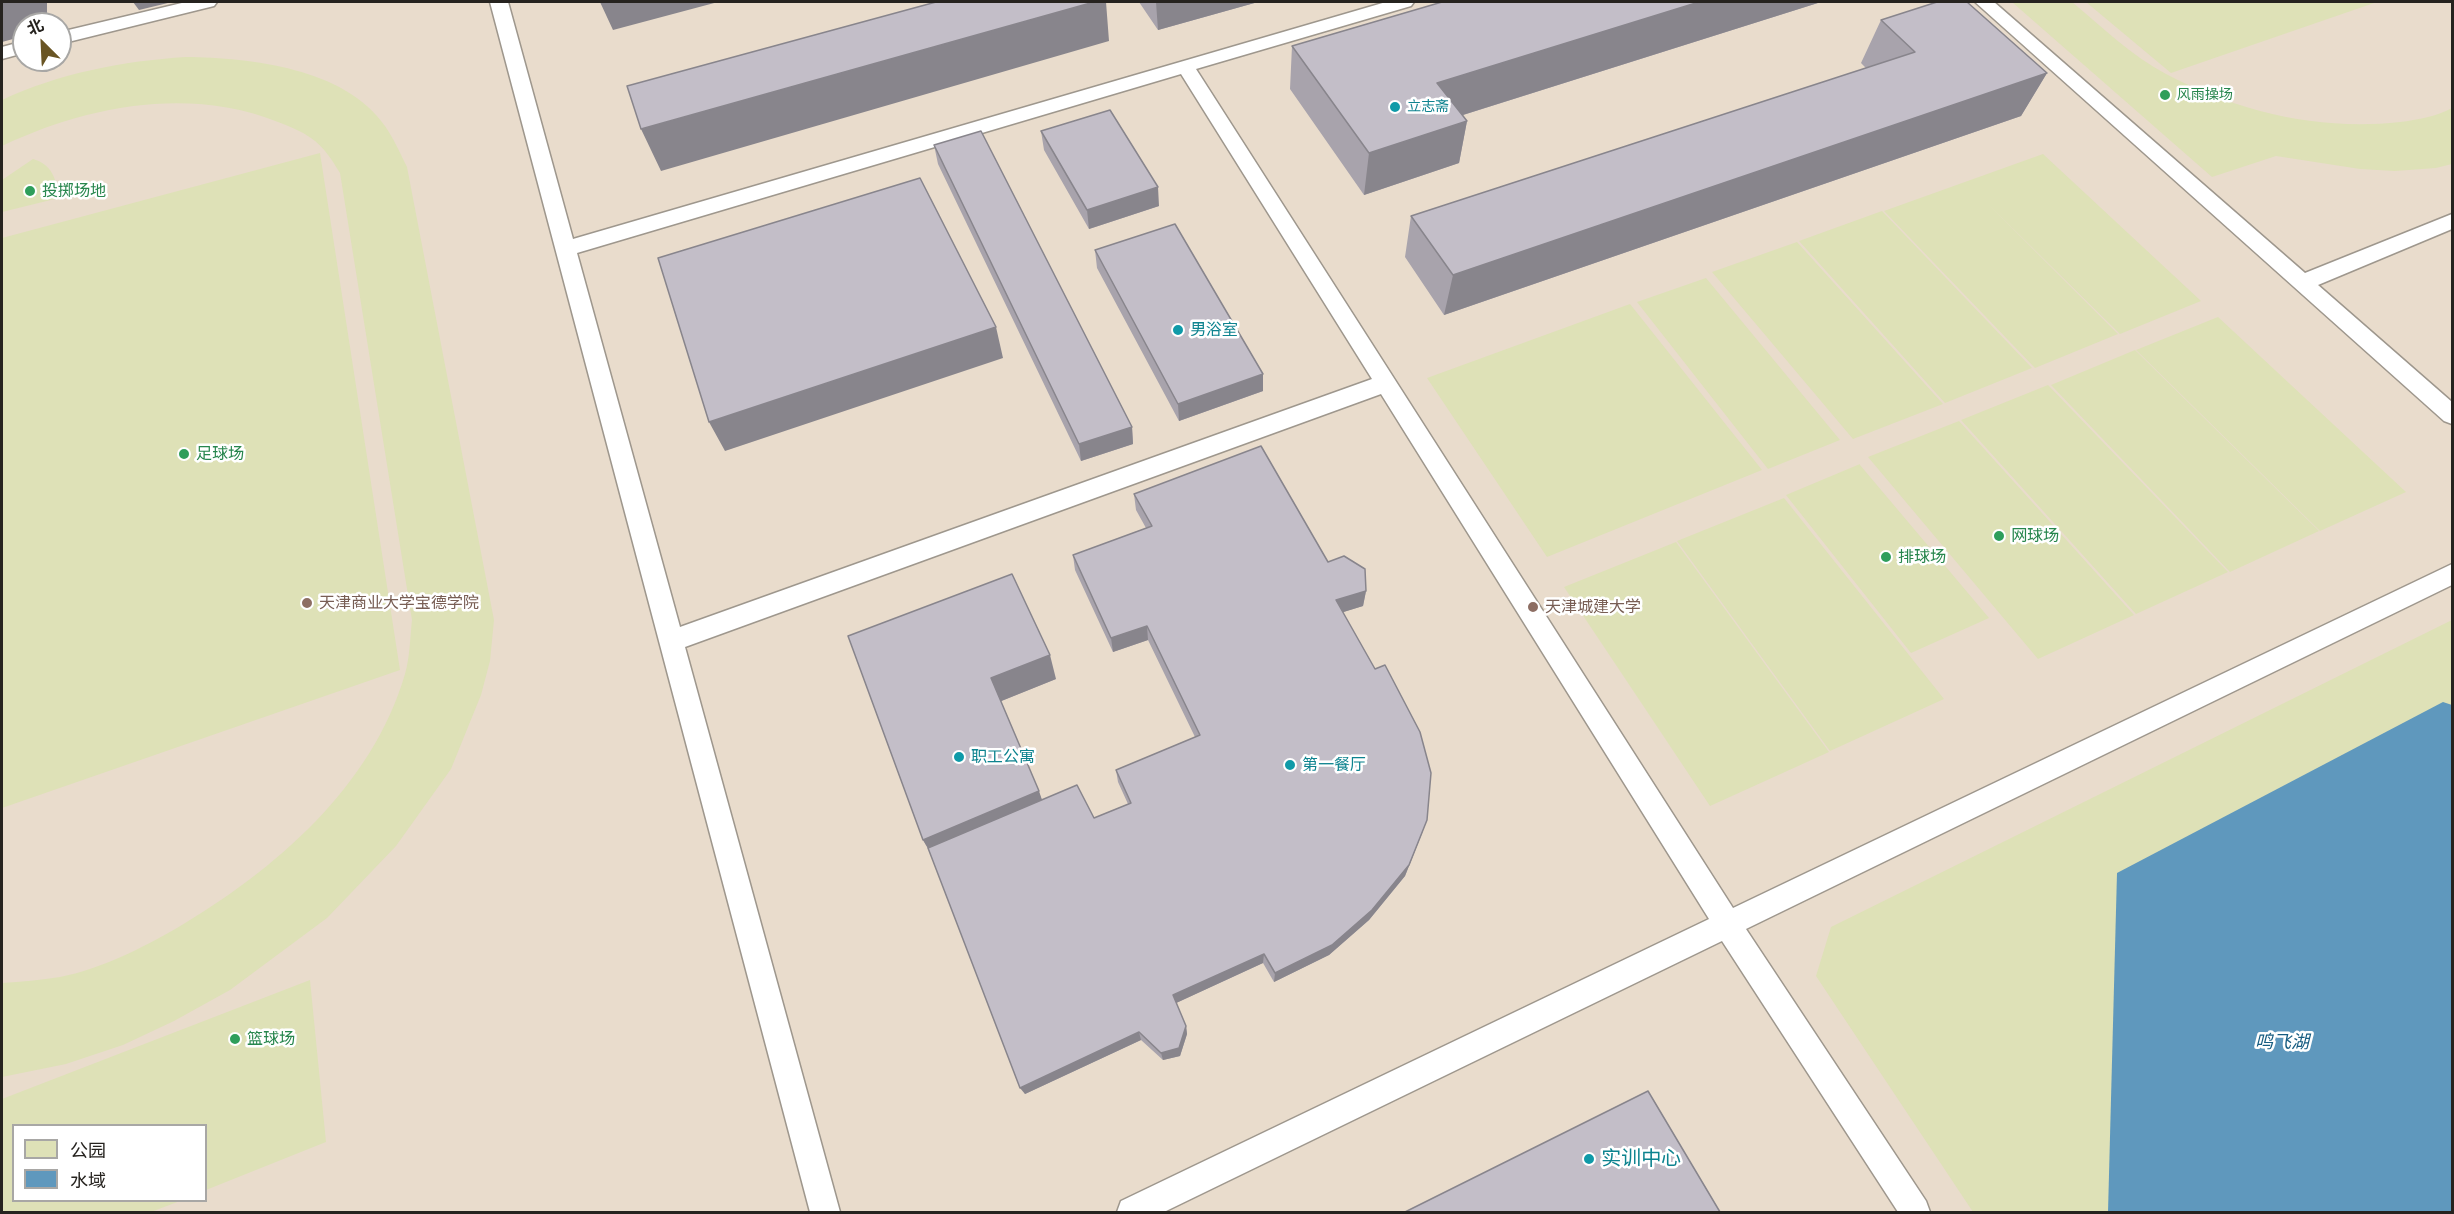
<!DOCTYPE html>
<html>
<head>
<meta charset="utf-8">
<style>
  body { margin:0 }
  #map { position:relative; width:2454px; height:1214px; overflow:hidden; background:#f2eae0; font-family:Figtree,"Noto Sans SC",sans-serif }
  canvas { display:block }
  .frame { position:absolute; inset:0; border:3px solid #26231f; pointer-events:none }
  .legend { position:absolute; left:12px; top:1124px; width:195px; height:78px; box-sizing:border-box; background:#fff; border:2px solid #a8a7a5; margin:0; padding:8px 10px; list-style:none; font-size:18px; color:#26231f }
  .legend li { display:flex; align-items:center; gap:12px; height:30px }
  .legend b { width:30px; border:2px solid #a8a7a5 }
  .north { position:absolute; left:12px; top:12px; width:60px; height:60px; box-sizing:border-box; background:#fff; border:2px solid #a8a7a5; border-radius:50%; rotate:336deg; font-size:16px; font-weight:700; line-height:24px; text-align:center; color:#26231f }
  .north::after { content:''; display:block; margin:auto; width:21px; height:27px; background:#695524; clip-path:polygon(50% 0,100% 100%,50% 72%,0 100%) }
</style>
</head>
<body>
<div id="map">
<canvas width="2454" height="1214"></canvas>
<div class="frame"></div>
<ul class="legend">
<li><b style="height:16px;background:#dee1b7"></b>公园</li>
<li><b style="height:16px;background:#5f98bd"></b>水域</li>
</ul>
<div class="north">北</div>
</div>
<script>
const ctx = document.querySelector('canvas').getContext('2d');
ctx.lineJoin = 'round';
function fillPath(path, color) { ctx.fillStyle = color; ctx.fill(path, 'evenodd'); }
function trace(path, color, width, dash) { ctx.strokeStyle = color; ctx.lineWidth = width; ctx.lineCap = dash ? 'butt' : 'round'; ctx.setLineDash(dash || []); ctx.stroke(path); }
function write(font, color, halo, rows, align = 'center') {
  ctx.font = font + ' Figtree,"Noto Sans SC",sans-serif'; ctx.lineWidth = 5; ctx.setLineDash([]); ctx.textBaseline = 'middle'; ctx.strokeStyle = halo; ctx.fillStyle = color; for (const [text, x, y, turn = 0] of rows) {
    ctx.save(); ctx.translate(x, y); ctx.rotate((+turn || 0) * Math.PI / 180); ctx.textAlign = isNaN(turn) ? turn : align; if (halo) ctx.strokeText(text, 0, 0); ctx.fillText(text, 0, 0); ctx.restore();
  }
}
const built = new Path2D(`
  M2,2H2452V1212H2ZM24,24H60V60H24ZM14,1126H206V1200H14Z`);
const green = new Path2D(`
  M2012,2H2072C2102,27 2132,56 2166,74C2238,112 2319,131 2400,122C2417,120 2438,116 2452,108V164L2436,168L2395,171L2360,169L2276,156L2212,177Z
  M2086,2H2377L2171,73Z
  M186,57C251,58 345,68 385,126C394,139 400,153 407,167L494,620L490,661L481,695L451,769L396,846L327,918L230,990L174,1021L123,1045L66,1064L2,1077V983C21,982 41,980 60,977C101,969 142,948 177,928C275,870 372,787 405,674C410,657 410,637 412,620L340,173C332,160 324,147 311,138C301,131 289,126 278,122C189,86 86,106 2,146V100C60,73 123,61 186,57Z
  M320,153L400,670L2,808V238Z
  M2043,154L2201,301L2120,334L1988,204L2118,334L2035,368L1884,211Z
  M33,159C53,165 56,179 59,198L2,212V180Z
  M1882,211L2032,368L1945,403L1799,241Z
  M1797,242L1943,404L1853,439L1712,272Z
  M1706,278L1840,440L1768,469L1637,302Z
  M1630,304L1762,470L1547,557L1427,378Z
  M2218,317L2406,492L2320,531L2136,350Z
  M2135,350L2319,531L2230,572L2051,385Z
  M2048,385L2228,572L2136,614L1961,420Z
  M1959,421L2134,615L2038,659L1868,457Z
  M1860,464V465L1989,618L1911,653L1786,495Z
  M1784,498L1944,699L1830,751L1677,541Z
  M1676,542L1829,752L1710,806L1564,587Z
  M2452,620V1212H1973L1816,976L1831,927Z
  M310,980L326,1142L206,1190V1126H14V1200L180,1201L151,1212H2V1099Z`);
const water = new Path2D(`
  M2443,702L2452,705V1212H2108L2117,873Z`);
const service = new Path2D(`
  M186,2H217L214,6L60,44V32Z
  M490,2H508L573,239L1386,2H1414L1411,6L1196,69L1733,908L2452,564V585L1746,929L1926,1201L1930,1212H1898L1722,941L1164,1212H1117L1121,1201L1709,919L1381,394L685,647L840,1212H810ZM1181,74L1372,379L680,627L577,253Z
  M1975,2H1994L2305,273L2452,214V229L2318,285L2452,402V424L2444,421Z
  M24,41V53L2,59V47Z`);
const wall = new Path2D(`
  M1139,2H1258L1158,30Z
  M1442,2H1821L1463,115L1467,121L1459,163L1364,195L1290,89L1292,46Z
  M1881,20L2047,73L2021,116L1444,315L1405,257L1411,216L1866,68L1861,63Z
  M1041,131L1159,206L1089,229L1044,150Z
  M934,145L1132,427L1133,444L1081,461L938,164Z
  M1095,250L1263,391L1179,421L1097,268Z
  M1134,494L1328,562L1366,591L1363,606L1343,612L1423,831L1405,876L1369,920L1329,955L1274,982L1263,963L1176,1003L1186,1026L1187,1034L1180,1056L1163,1060L1141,1040L1025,1094L928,848L923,840L848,636L1056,679L1001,701L1042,800L1094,818L1128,804L1118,782L1116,770L1195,737L1148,640L1113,652L1075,570L1073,555L1146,528L1136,510Z`);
const shadedWall = new Path2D(`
  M2,2H47V24H24V36L2,42Z
  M133,2H172L139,10Z
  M600,2H718L613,30Z
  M1094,2H1106L1109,41L661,171L641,129Z
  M1156,2H1258L1158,30Z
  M1699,2H1821L1431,125L1437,83Z
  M2047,73L2021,116L1444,315L1453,275Z
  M1467,121L1459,163L1364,195L1369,153Z
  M1158,187L1159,206L1089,229L1087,210Z
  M996,327L1003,358L725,451L709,422Z
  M1263,374V391L1179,421L1178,404Z
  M1132,427L1133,444L1081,461L1079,444Z
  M1366,591L1363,606L1334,615L1336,600Z
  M1147,626L1148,640L1113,652L1111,638Z
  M1050,655L1056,679L999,702L991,678Z
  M1039,791L1046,812L934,859L923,840Z
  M1427,820L1405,876L1369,920L1329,955L1274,982L1275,973Z
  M1264,954L1263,963L1174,1004L1173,995Z
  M1186,1026L1187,1034L1180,1056L1163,1060L1161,1053Z
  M1139,1032L1141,1040L1025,1094L1020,1088Z`);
const building = new Path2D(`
  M936,2H1094L641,129L627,86Z
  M1442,2H1699L1437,83L1467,121L1369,153L1292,46Z
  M1937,2H1967L2047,73L1453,275L1411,216L1915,52L1881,20Z
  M1110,110L1158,187L1087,210L1041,131Z
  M981,131L1132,427L1079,444L934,145Z
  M920,178L996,327L709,422L658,258Z
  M1175,224L1263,374L1178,404L1095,250Z
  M1261,446L1328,562L1344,556L1365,569L1366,591L1336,600L1375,669L1385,665L1420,732L1431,773L1427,820L1409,865L1372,910L1332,945L1275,973L1264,954L1173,995L1186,1026L1179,1048L1161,1053L1139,1032L1020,1088L928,848L1077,785L1094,818L1131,803L1116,770L1200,735L1147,626L1111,638L1073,555L1152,526L1134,494Z
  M1012,574L1050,655L991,678L1039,791L923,840L848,636Z
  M1648,1091L1720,1212H1405Z`);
const markers = [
  [2165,95,6,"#2e9e5b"],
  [1395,107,6,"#0f9aa8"],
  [30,191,6,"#2e9e5b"],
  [1178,330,6,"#0f9aa8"],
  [184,454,6,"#2e9e5b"],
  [1999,536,6,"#2e9e5b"],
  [1886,557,6,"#2e9e5b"],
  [307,603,6,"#8d6e63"],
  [1533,607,6,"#8d6e63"],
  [959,757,6,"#0f9aa8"],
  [1290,765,6,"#0f9aa8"],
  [235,1039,6,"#2e9e5b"],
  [1589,1159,6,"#0f9aa8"]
];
const farLeisurenames = [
  ["风雨操场",2177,95]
];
const farCulturenames = [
  ["立志斋",1407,107]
];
const leisureNames = [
  ["投掷场地",42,191],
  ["足球场",196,454],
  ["网球场",2011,536],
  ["排球场",1898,557],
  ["篮球场",247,1039]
];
const cultureNames = [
  ["男浴室",1190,330],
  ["职工公寓",971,757],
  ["第一餐厅",1302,765]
];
const educationNames = [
  ["天津商业大学宝德学院",319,603],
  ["天津城建大学",1545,607]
];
const waterNames = [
  ["鸣飞湖",2282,1043]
];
const nearCulturenames = [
  ["实训中心",1601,1159]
];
fillPath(built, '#e9dccc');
fillPath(green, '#dee1b7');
fillPath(water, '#5f98bd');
trace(service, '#9e978d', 3);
fillPath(service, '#fff');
fillPath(wall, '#a8a3ac');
fillPath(shadedWall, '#88858c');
fillPath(building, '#c3bec8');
trace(building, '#88858c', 1.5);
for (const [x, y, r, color] of markers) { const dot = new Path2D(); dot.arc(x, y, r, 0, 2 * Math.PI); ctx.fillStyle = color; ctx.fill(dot); trace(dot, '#fff', 2); }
write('14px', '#27864d', '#fff', farLeisurenames, 'left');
write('14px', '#0d838f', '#fff', farCulturenames, 'left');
write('16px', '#27864d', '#fff', leisureNames, 'left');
write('16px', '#0d838f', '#fff', cultureNames, 'left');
write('16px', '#785e54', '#fff', educationNames, 'left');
write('italic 18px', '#165c81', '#fff', waterNames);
write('20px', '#0d838f', '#fff', nearCulturenames, 'left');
</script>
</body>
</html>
